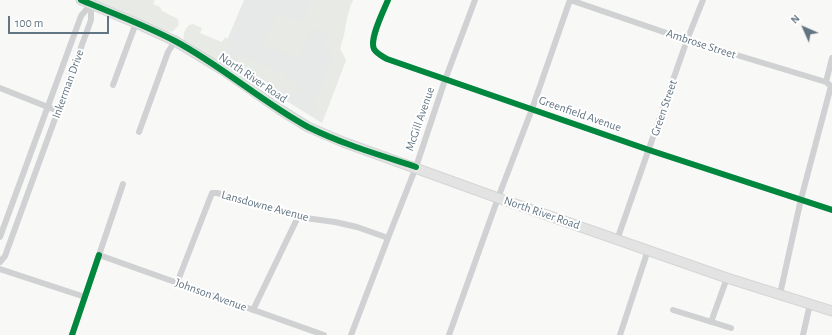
<!DOCTYPE html>
<html>
<head>
<meta charset="utf-8">
<style>
  body { margin:0 }
  #map { position:relative; width:832px; height:335px; overflow:hidden; background:#f8f8f7; font-family:"Alegreya Sans",sans-serif }
  canvas { display:block }
  .north { position:absolute; left:784px; top:8px; width:40px; height:40px; -webkit-text-stroke:3px #fff; paint-order:stroke; rotate:315deg; font-size:11px; font-weight:700; line-height:16px; text-align:center; color:#627583 }
  .north::after { content:''; display:block; margin:auto; width:14px; height:18px; background:#627583; clip-path:polygon(50% 0,100% 100%,50% 72%,0 100%) }
  .scale { position:absolute; left:8px; top:16px; width:101px; height:18px; box-sizing:border-box; border:2px solid #627583; border-top:0; padding-left:5px; font-size:12px; line-height:14px; white-space:nowrap; color:#627583; -webkit-text-stroke:3px #fff; paint-order:stroke }
</style>
</head>
<body>
<div id="map">
<canvas width="832" height="335"></canvas>
<div class="north">N</div>
<div class="scale">100 m</div>
</div>
<script>
const ctx = document.querySelector('canvas').getContext('2d');
ctx.lineJoin = 'round';
function fillPath(path, color) { ctx.fillStyle = color; ctx.fill(path, 'evenodd'); }
function trace(path, color, width, dash) { ctx.strokeStyle = color; ctx.lineWidth = width; ctx.lineCap = dash ? 'butt' : 'round'; ctx.setLineDash(dash || []); ctx.stroke(path); }
function write(font, color, halo, rows, align = 'center') {
  ctx.font = font + ' "Alegreya Sans",sans-serif'; ctx.lineWidth = 4; ctx.setLineDash([]); ctx.textBaseline = 'middle'; ctx.strokeStyle = halo; ctx.fillStyle = color; for (const [text, x, y, turn = 0] of rows) {
    ctx.save(); ctx.translate(x, y); ctx.rotate((+turn || 0) * Math.PI / 180); ctx.textAlign = isNaN(turn) ? turn : align; if (halo) ctx.strokeText(text, 0, 0); ctx.fillText(text, 0, 0); ctx.restore();
  }
}
const built = new Path2D(`
  M244,0H353L348,11L344,35L340,49L346,60L322,123L219,59Z`);
const green = new Path2D(`
  M90,0H155L153,4L160,7L162,11L178,19L179,25L173,31L166,32Z
  M312,0H353C346,16 344,33 340,49L346,60L322,123L313,101L316,98L335,55L329,52L330,49L324,47L328,36L305,24L311,29L299,58L264,44L277,13L302,22Z
  M193,24L202,28L200,33L222,42L225,37L231,41C229,49 227,59 218,62L185,43C182,37 184,30 189,25Z
  M239,55L283,73L282,75L299,83L295,93L281,87L277,97L235,70Z`);
const street = new Path2D(`
  M388,0C384,10 369,39 374,49C377,54 382,56 387,59L649,150L832,210
  M570,0L687,40L826,82L832,87
  M826,82L832,58
  M113,85L136,23
  M0,88L58,111
  M139,132L168,52L175,41
  M0,237L81,16L91,4
  M617,240L687,40L703,0
  M99,255L324,335
  M0,262L5,256L91,20V4
  M0,269L85,297
  M177,283L212,193H217L298,217L335,222L357,227L388,238
  M780,294L801,199L831,86
  M253,310L298,217
  M673,310L731,328
  M711,322L727,278
  M72,335L123,184
  M351,335L388,238L416,167L445,80L475,0
  M449,335L498,198L532,109L570,0
  M620,335L648,250
  M803,335L810,304`);
const secondary = new Path2D(`
  M81,0L136,23L175,41L223,70L279,109L308,127L343,142L498,198L727,278L832,311`);
const cycleway = new Path2D(`
  M81,0C112,13 145,25 175,41C222,66 262,102 308,127C342,144 380,155 416,167
  M388,0C384,10 369,39 374,49C377,54 382,56 387,59L649,150L832,210
  M72,335L99,255`);
const streetNames = [
  ["Ambrose Street",701,44,18],
  ["North River Road",253,78,34],
  ["Inkerman Drive",68,84,-70],
  ["Green Street",664,108,-71],
  ["Greenfield Avenue",580,114,19],
  ["McGill Avenue",420,119,-71],
  ["Lansdowne Avenue",265,206,15],
  ["North River Road",542,213,19],
  ["Johnson Avenue",211,295,20]
];
fillPath(built, '#e7e8e8');
fillPath(green, '#e8ebe5');
trace(secondary, '#d4d6d6', 11);
trace(street, '#d0d1d2', 6);
trace(secondary, '#e3e3e3', 9);
trace(cycleway, '#00873e', 6);
write('12px', '#627583', '#fff', streetNames);
</script>
</body>
</html>
